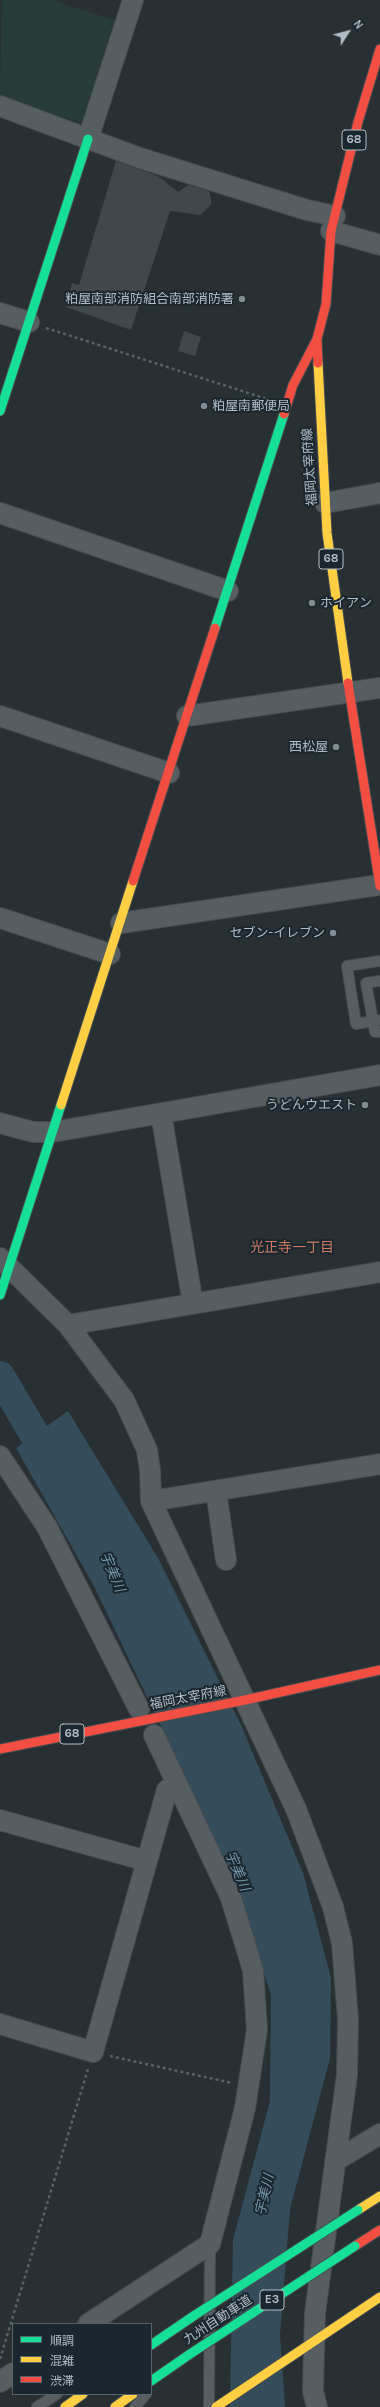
<!DOCTYPE html>
<html>
<head>
<meta charset="utf-8">
<style>
  body { margin:0 }
  #map { position:relative; width:380px; height:2407px; overflow:hidden; background:#283034; font-family:Karla,"Noto Sans JP",sans-serif }
  canvas { display:block }
  .legend { position:absolute; left:12px; top:2323px; width:140px; height:72px; box-sizing:border-box; background:#1b272e; border:1px solid #57636a; margin:0; padding:5px 7px; list-style:none; font-size:12px; color:#b1bdc5 }
  .legend li { display:flex; align-items:center; gap:8px; height:20px }
  .legend b { width:20px; border:1px solid #57636a }
  .north { position:absolute; left:328px; top:12px; width:40px; height:40px; -webkit-text-stroke:3px #1b272e; paint-order:stroke; rotate:54deg; font-size:11px; font-weight:700; line-height:16px; text-align:center; color:#b1bdc5 }
  .north::after { content:''; display:block; margin:auto; width:14px; height:18px; background:#b1bdc5; clip-path:polygon(50% 0,100% 100%,50% 72%,0 100%) }
</style>
</head>
<body>
<div id="map">
<canvas width="380" height="2407"></canvas>
<ul class="legend">
<li><b style="height:5px;background:#16e098"></b>順調</li>
<li><b style="height:5px;background:#ffcf43"></b>混雑</li>
<li><b style="height:5px;background:#f24e42"></b>渋滞</li>
</ul>
<div class="north">N</div>
</div>
<script>
const ctx = document.querySelector('canvas').getContext('2d');
ctx.lineJoin = 'round';
function fillPath(path, color) { ctx.fillStyle = color; ctx.fill(path, 'evenodd'); }
function trace(path, color, width, dash) { ctx.strokeStyle = color; ctx.lineWidth = width; ctx.lineCap = dash ? 'butt' : 'round'; ctx.setLineDash(dash || []); ctx.stroke(path); }
function write(font, color, halo, rows, align = 'center') {
  ctx.font = font + ' Karla,"Noto Sans JP",sans-serif'; ctx.lineWidth = 4; ctx.setLineDash([]); ctx.textBaseline = 'middle'; ctx.strokeStyle = halo; ctx.fillStyle = color; for (const [text, x, y, turn = 0] of rows) {
    ctx.save(); ctx.translate(x, y); ctx.rotate((+turn || 0) * Math.PI / 180); ctx.textAlign = isNaN(turn) ? turn : align; if (halo) ctx.strokeText(text, 0, 0); ctx.fillText(text, 0, 0); ctx.restore();
  }
}
const green = new Path2D(`
  M2,0H52L118,21L85,124L0,97Z`);
const water = new Path2D(`
  M68,1411L158,1558L241,1725L303,1873L331,1978L330,2058L290,2209L280,2335L285,2407H230L233,2240L270,2101L271,1994L230,1875L179,1764L94,1586L16,1448Z`);
const river = new Path2D(`
  M0,1376L56,1471`);
const building = new Path2D(`
  M116,161L158,176L178,192L188,185L209,191L211,199V205L200,215L170,211L131,330L66,307L72,283L79,285Z
  M184,331L201,337L195,356L178,351Z`);
const path = new Path2D(`
  M46,328L270,400
  M110,2056L232,2083
  M0,2359L88,2069`);
const lane = new Path2D(`
  M380,961L347,966L356,1024L380,1020
  M380,981L366,983L375,1032H380
  M37,2407L57,2394
  M135,2407L146,2394
  M209,2407L210,2244`);
const street = new Path2D(`
  M0,106L140,158L307,210L335,216
  M88,139L133,0
  M331,231L380,245
  M0,313L29,322
  M325,503L380,493
  M0,513L228,591
  M0,716L169,773
  M187,716L380,688
  M0,918L110,954
  M121,923L380,885
  M161,1113L193,1304
  M0,1123L33,1132H53L380,1075
  M0,1258L68,1325L124,1400L147,1450L150,1470L151,1501L296,1809L333,1907L342,1943L348,2020L347,2075L315,2313L313,2391L317,2407
  M68,1325L380,1272
  M0,1456L47,1527L139,1709
  M216,1491L226,1560
  M151,1501L380,1464
  M0,1820L147,1861
  M0,2024L93,2052L167,1790
  M335,2161L380,2134
  M88,2324L210,2244L245,2108L257,2030L253,1970L231,1898L154,1735
  M0,2382L13,2373`);
const fast = new Path2D(`
  M0,411L88,139
  M215,628L284,414
  M0,1295L61,1105
  M151,2345L195,2315
  M151,2381L190,2354`);
const slow = new Path2D(`
  M318,363L327,533L348,683
  M61,1105L133,881
  M358,2210L380,2196
  M65,2407L83,2394
  M115,2407L133,2394
  M216,2407L380,2297`);
const jam = new Path2D(`
  M318,363L317,339L326,304L331,231L358,122L380,49
  M284,414L293,385L317,339
  M348,683L380,886
  M133,881L215,628
  M0,1749L245,1700L380,1670
  M355,2246L380,2230`);
const fastBridge = new Path2D(`
  M195,2315L358,2210
  M190,2354L355,2246`);
const markers = [
  [242,299,4,"#818c92"],
  [204,406,4,"#818c92"],
  [312,603,4,"#818c92"],
  [336,747,4,"#818c92"],
  [333,933,4,"#818c92"],
  [365,1105,4,"#818c92"]
];
const shields = [
  [354,140,24],
  [331,559,24],
  [72,1734,24],
  [272,2300,24]
];
const shieldNames = [
  ["68",354,140],
  ["68",331,559],
  ["68",72,1734],
  ["E3",272,2300]
];
const poiNames = [
  ["粕屋南部消防組合南部消防署",234,299],
  ["粕屋南郵便局",212,406,"left"],
  ["ホイアン",320,603,"left"],
  ["西松屋",328,747],
  ["セブン-イレブン",325,933],
  ["うどんウエスト",357,1105]
];
const streetNames = [
  ["福岡太宰府線",310,467,-94],
  ["福岡太宰府線",188,1698,-11],
  ["九州自動車道",218,2320,-33]
];
const neighbourhoodNames = [
  ["光正寺一丁目",292,1248]
];
const waterNames = [
  ["宇美川",112,1572,67],
  ["宇美川",237,1871,67],
  ["宇美川",265,2195,-77]
];
fillPath(green, '#273c39');
fillPath(water, '#354d5b');
trace(river, '#354d5b', 30);
fillPath(building, '#41484c');
trace(lane, '#464b4f', 12);
trace(street, '#464b4f', 22);
trace(fast, '#464b4f', 11);
trace(slow, '#464b4f', 11);
trace(jam, '#464b4f', 11);
trace(path, '#5b6266', 2.5, [3, 3]);
trace(lane, '#575e62', 10);
trace(street, '#575e62', 20);
trace(fast, '#16e098', 9);
trace(slow, '#ffcf43', 9);
trace(jam, '#f24e42', 9);
trace(fastBridge, '#444b4f', 11, []);
trace(fastBridge, '#16e098', 9);
for (const [x, y, r, color] of markers) { const dot = new Path2D(); dot.arc(x, y, r, 0, 2 * Math.PI); ctx.fillStyle = color; ctx.fill(dot); trace(dot, '#1b272e', 1.5); }
for (const [x, y, w] of shields) { const box = new Path2D(); box.roundRect(x - w / 2, y - 10, w, 20, 3); ctx.fillStyle = '#1b272e'; ctx.fill(box); trace(box, '#b1bdc5', 1); }
write('bold 12px', '#b1bdc5', null, shieldNames);
write('13px', '#b1bdc5', '#1b272e', poiNames, 'right');
write('13px', '#b1bdc5', '#1b272e', streetNames);
write('14px', '#cf7b62', '#1b272e', neighbourhoodNames);
write('italic 14px', '#7295a8', '#1b272e', waterNames);
</script>
</body>
</html>
